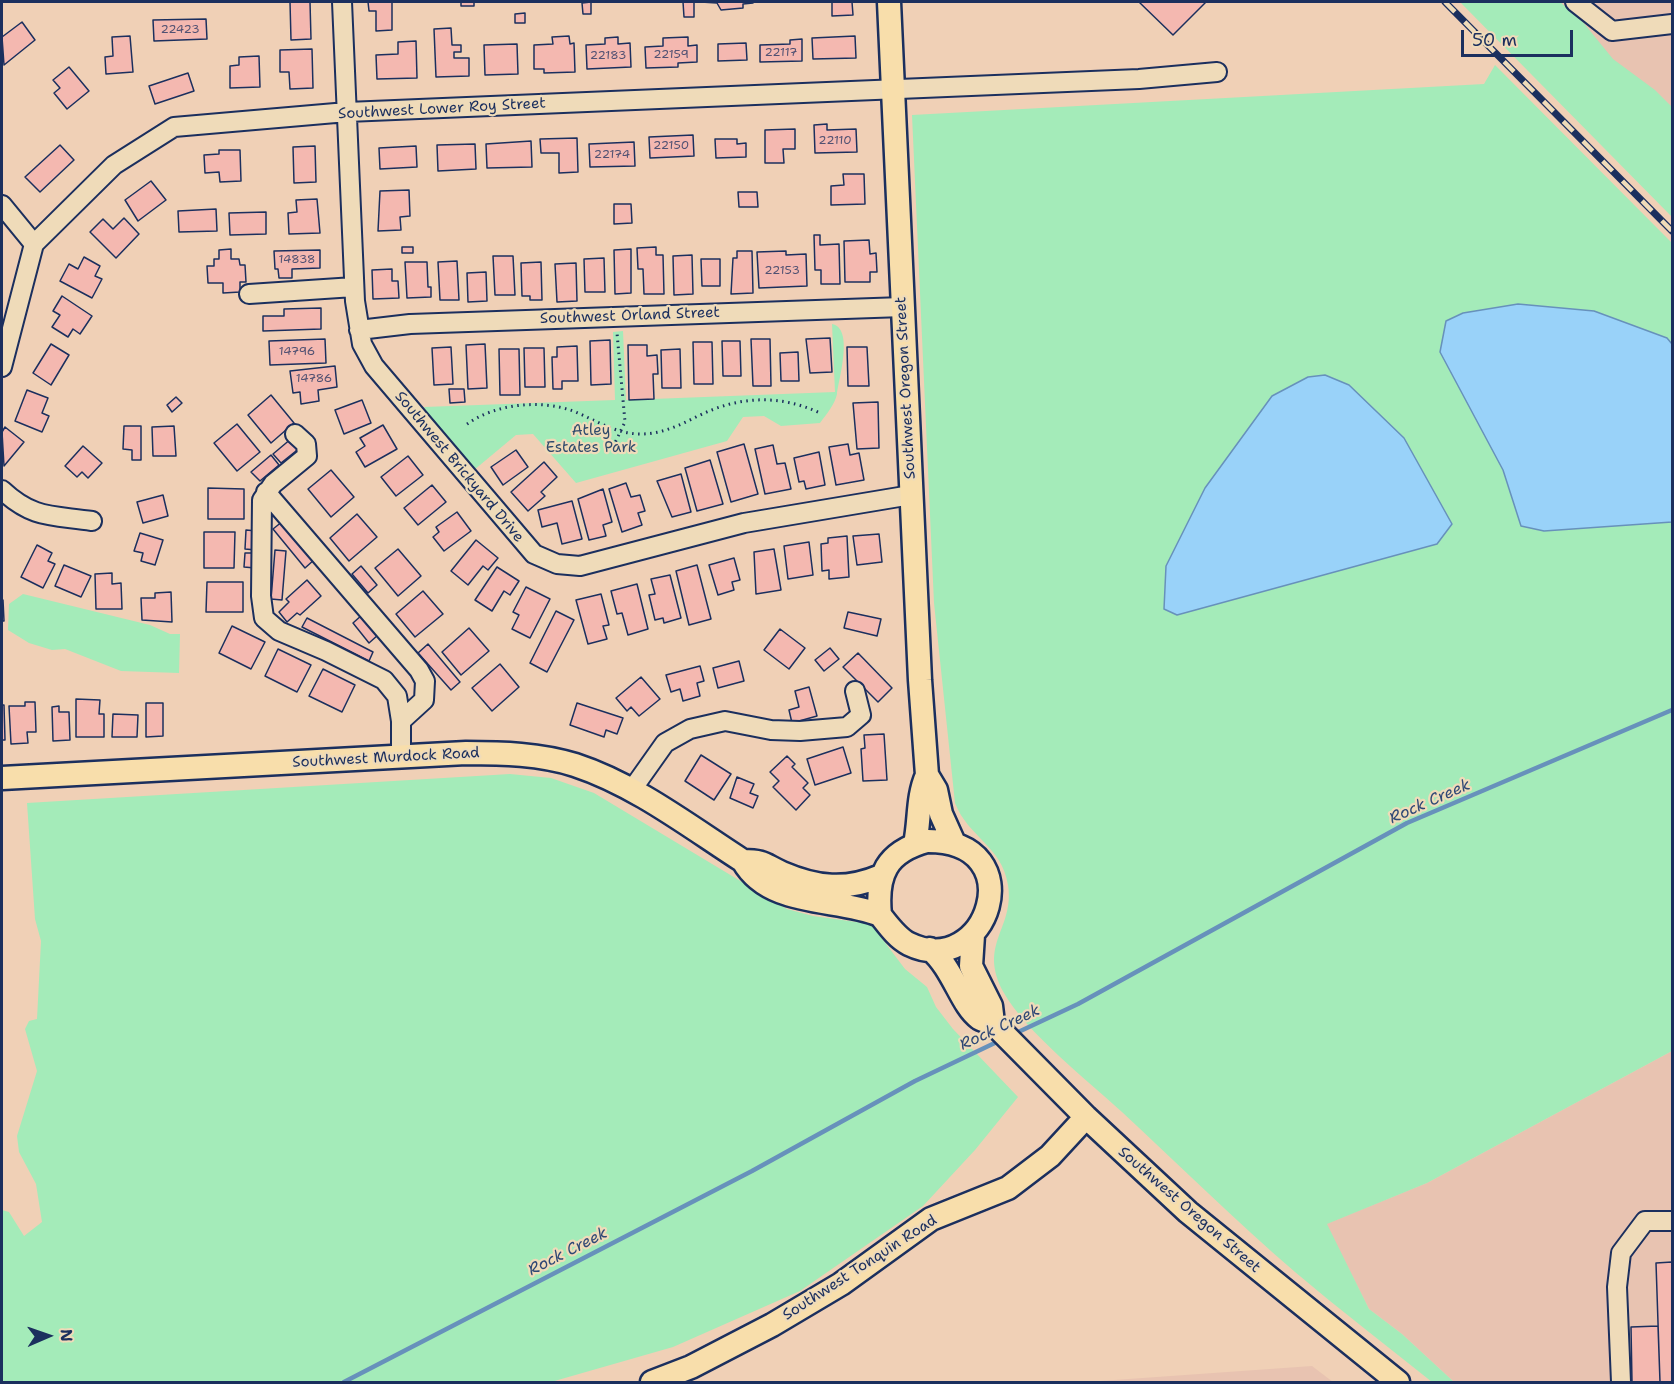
<!DOCTYPE html>
<html>
<head>
<meta charset="utf-8">
<style>
  body { margin:0 }
  #map { position:relative; width:1674px; height:1384px; overflow:hidden; background:#f0d0b6; font-family:"Shantell Sans",sans-serif }
  canvas { display:block }
  .frame { position:absolute; inset:0; border:3px solid #1b2f5e; pointer-events:none }
  .north { position:absolute; left:18px; top:1306px; width:60px; height:60px; -webkit-text-stroke:4px #efdbb9; paint-order:stroke; rotate:88deg; font-size:16px; font-weight:700; line-height:24px; text-align:center; color:#1b2f5e }
  .north::after { content:''; display:block; margin:auto; width:21px; height:27px; background:#1b2f5e; clip-path:polygon(50% 0,100% 100%,50% 72%,0 100%) }
  .scale { position:absolute; left:1461px; top:30px; width:112px; height:27px; box-sizing:border-box; border:3px solid #1b2f5e; border-top:0; padding-left:8px; font-size:18px; line-height:21px; white-space:nowrap; color:#1b2f5e; -webkit-text-stroke:4px #efdbb9; paint-order:stroke }
</style>
</head>
<body>
<div id="map">
<canvas width="1674" height="1384"></canvas>
<div class="frame"></div>
<div class="north">N</div>
<div class="scale">50 m</div>
</div>
<script>
const ctx = document.querySelector('canvas').getContext('2d');
ctx.lineJoin = 'round';
function fillPath(path, color) { ctx.fillStyle = color; ctx.fill(path, 'evenodd'); }
function trace(path, color, width, dash) { ctx.strokeStyle = color; ctx.lineWidth = width; ctx.lineCap = dash ? 'butt' : 'round'; ctx.setLineDash(dash || []); ctx.stroke(path); }
function write(font, color, halo, rows, align = 'center') {
  ctx.font = font + ' "Shantell Sans",sans-serif'; ctx.lineWidth = 4.5; ctx.setLineDash([]); ctx.textBaseline = 'middle'; ctx.strokeStyle = halo; ctx.fillStyle = color; for (const [text, x, y, turn = 0] of rows) {
    ctx.save(); ctx.translate(x, y); ctx.rotate((+turn || 0) * Math.PI / 180); ctx.textAlign = isNaN(turn) ? turn : align; if (halo) ctx.strokeText(text, 0, 0); ctx.fillText(text, 0, 0); ctx.restore();
  }
}
const built = new Path2D(`
  M1468,2H1672V214Z
  M1672,1051V1382H1454L1402,1334L1369,1309L1326,1224L1427,1183Z
  M1312,1366L1333,1382H1086Z`);
const green = new Path2D(`
  M1460,2H1560L1582,21L1613,59L1655,90L1672,107V217Z
  M1495,65L1672,243V1051L1427,1183L1327,1224L1369,1309L1402,1334L1454,1382H1432C1387,1346 1340,1310 1295,1272C1236,1221 1179,1165 1122,1112C1088,1081 1026,1032 1004,993C977,944 1015,929 1008,885C1002,846 968,837 955,803L934,603L912,115L1484,84Z
  M832,324C854,328 839,378 837,394C835,404 826,415 820,423L781,426L764,416L743,417L727,441L576,483L533,434L516,435L474,470L431,420L424,407L615,400L613,332L623,331L626,400L835,392Z
  M23,594L150,625L170,634H180L179,673L121,671L65,649L52,650L29,643L8,630L9,604Z
  M510,774L551,778L594,793L787,909L813,916L871,924L905,969L927,987L936,1007L953,1029L1018,1097L975,1150L923,1206L800,1291L673,1347L551,1382H2V1210L9,1212L24,1236L42,1222L36,1184L19,1152L17,1136L37,1071L25,1029L29,1021L37,1019L41,941L35,919L27,803Z`);
const water = new Path2D(`
  M1518,304L1594,311L1667,338L1672,344V522L1544,531L1521,526L1503,470L1440,352L1446,321L1463,313Z
  M1325,375L1349,385L1404,438L1452,524L1437,544L1177,615L1164,609L1166,566L1205,488L1272,396L1308,377Z`);
const stream = new Path2D(`
  M1014,1034L1078,1004L1407,823L1672,710
  M344,1382L752,1171L915,1081L1001,1040`);
const building = new Path2D(`
  M290,2H310L311,39L291,40Z
  M368,2H392V30L376,31V11H369Z
  M461,2H474V6H461Z
  M591,2V14H583L582,3Z
  M683,2H694V17H684Z
  M701,2H753V3L743,4V8L721,10L717,3Z
  M832,2H852L853,15L832,16Z
  M1139,2H1206L1173,35Z
  M525,13V23H515V14Z
  M206,19L207,39L154,41L153,20Z
  M22,22L35,40L4,65L2,37Z
  M451,28L452,45H461V52H454V58H469V76L436,77L434,29Z
  M130,36L133,72L106,74L105,57L113,56L112,37Z
  M569,36L570,44L574,43L575,72L544,73V69H534V45L553,44L552,37Z
  M855,36L856,58L813,59L812,38Z
  M618,37V44L630,43L631,67L587,69L586,45L605,44V38Z
  M688,37V46L697,45V62L678,63V67L646,68L645,47L663,46V38Z
  M802,39V61L760,62V45L790,44V40Z
  M416,41L417,78L377,79L376,55L398,54V42Z
  M746,43L747,60L718,61V44Z
  M517,44L518,74L485,75L484,45Z
  M312,49L313,88L290,89L289,72H280V50Z
  M259,56L260,87L230,88V66L239,65V57Z
  M69,67L89,91L67,109L54,93L60,88L53,80Z
  M188,73L194,91L155,104L149,86Z
  M827,124V130L856,129L857,152L815,153L814,125Z
  M795,129V149H783L784,163H765V130Z
  M693,135L694,156L650,158L649,137Z
  M577,138L578,172L559,173V153H541L540,139Z
  M715,139H737V144L746,143V157L716,158Z
  M531,141L532,167L487,168L486,144Z
  M634,142L635,166L590,167L589,144Z
  M475,144L476,169L438,171L437,145Z
  M60,145L74,160L40,192L25,177Z
  M315,146L316,182L294,183L293,147Z
  M416,146L417,167L380,169L379,148Z
  M219,150H240L241,181L220,182L219,172L205,173L204,155L219,154Z
  M843,174H864L865,204L831,205V186L844,185Z
  M151,181L166,200L138,221L125,200Z
  M409,190L410,216L400,217L401,230L378,231L380,191Z
  M738,192H757L758,207H739Z
  M317,199L320,233L289,234L288,213L297,212L296,200Z
  M614,204H631L632,223L614,224Z
  M216,209L217,231L179,232L178,211Z
  M266,212V234L230,235L229,213Z
  M124,218L139,234L116,258L90,232L103,219L113,229Z
  M814,235H820V245L839,244L840,284H821V270H815Z
  M869,240L870,254L876,253L877,272H870V282H845L844,241Z
  M402,247H413V253H402Z
  M656,247V255H663L664,294H644L643,269H638L637,248Z
  M231,249V259H239L240,265H245L246,282H240V292L223,293V283H208L207,266H214V259H219V250Z
  M631,249V293L615,294L614,250Z
  M320,250V268L292,269V278H279L278,269H275L274,251Z
  M737,251H752L753,293L731,294L733,258H737Z
  M786,251V255L806,254L807,286L759,288L757,252Z
  M692,255L693,294L674,295L673,256Z
  M493,256H513L515,295H495Z
  M84,257L100,266L95,276L102,279L92,298L60,281L69,264L78,269Z
  M604,258L605,292H585L584,259Z
  M701,259H720V286H702Z
  M457,261L459,300H440L438,262Z
  M405,262H427L428,287H431V297L407,298Z
  M541,262L542,300H530V296H522L521,263Z
  M576,263L577,301L557,302L555,264Z
  M392,269V281H398L399,298L373,299L372,270Z
  M486,272L487,301L468,302L467,273Z
  M62,296L92,316L80,334L73,329L68,337L52,327L60,315L53,311Z
  M321,308V329L263,331V316H284V309Z
  M830,338L832,372L810,373L806,339Z
  M325,339L326,363L270,365L269,341Z
  M751,339H770L771,386H753Z
  M610,340L611,384L591,385L590,341Z
  M722,341H740L741,376H723Z
  M693,342H712L713,384H694Z
  M51,344L69,355L51,385L33,373Z
  M485,344L487,388L468,389L466,345Z
  M628,345H647V356L657,355L658,374H653L654,399L629,400Z
  M577,346L578,381H562V389H553L552,357H557V347Z
  M451,347L453,384L434,385L432,348Z
  M847,347H867L869,386H848Z
  M524,348H544L545,387H525Z
  M499,349H519L520,395H500Z
  M680,349L681,388H662L661,350Z
  M798,352L799,381H781L780,353Z
  M335,366L337,387L318,390L319,401L301,404L300,392L293,393L290,371Z
  M449,389H464L465,402L450,403Z
  M27,390L48,398L42,413L49,416L42,432L15,421Z
  M271,395L294,423L271,443L248,415Z
  M176,397L182,403L172,412L167,405Z
  M362,400L371,423L344,434L335,410Z
  M878,402L879,448L857,449L853,403Z
  M237,424L260,452L237,471L214,443Z
  M383,425L397,449L365,467L356,452L365,446L360,438Z
  M124,426H141V460H132V450L123,449Z
  M174,426L176,456H153L152,427Z
  M5,427L24,442L4,466L2,432Z
  M292,438L301,447L281,463L273,454Z
  M744,444L758,494L731,502L717,452Z
  M848,444L850,455L859,453L864,480L836,485L829,447Z
  M773,445L777,464L785,463L791,489L765,494L755,449Z
  M83,446L102,463L88,478L82,472L77,477L65,466Z
  M516,450L528,467L503,485L491,467Z
  M819,452L825,485L806,489L804,481L799,482L794,458Z
  M271,455L279,465L260,481L251,472Z
  M408,456L423,475L396,496L381,477Z
  M710,460L723,504L697,511L685,468Z
  M544,462L557,477L541,492L545,496L528,511L511,492Z
  M331,470L354,497L331,517L308,489Z
  M681,474L691,512L672,517L657,481Z
  M626,483L631,497L640,495L645,511L638,513L642,525L622,532L609,489Z
  M432,485L446,502L418,525L404,508Z
  M208,488L244,489V519H208Z
  M603,489L612,522L603,525L606,536L589,540L578,499Z
  M163,495L168,516L143,523L137,502Z
  M572,501L582,539L562,544L557,523L542,527L538,510Z
  M457,512L471,531L444,551L433,537L439,532L436,527Z
  M357,514L377,537L349,561L330,538Z
  M283,521L315,559L305,568L273,529Z
  M246,530L257,531L256,550L245,549Z
  M204,532H235L234,568H204Z
  M140,533L163,540L155,565L141,561L143,553L134,551Z
  M879,534L882,562L857,565L853,536Z
  M847,536L849,577L829,579V570L822,571L821,544L828,543V538Z
  M476,540L498,558L488,570L483,566L468,585L451,571Z
  M809,542L813,575L788,579L784,546Z
  M37,545L52,553L48,561L55,564L43,588L21,577Z
  M398,549L421,576L398,596L375,568Z
  M774,549L781,590L756,594L754,552Z
  M275,550L286,551L282,600L271,599Z
  M245,553H256L255,568L244,567Z
  M734,558L740,580L732,582L734,590L718,595L709,565Z
  M64,565L91,576L81,597L55,586Z
  M697,565L711,619L689,625L676,571Z
  M361,566L377,585L368,593L352,574Z
  M497,567L519,581L510,595L504,591L492,611L475,600Z
  M112,573V584L121,583L122,609H96L95,574Z
  M670,575L681,618L664,623L663,618L655,620L649,595L655,594L651,579Z
  M307,580L321,596L300,615L297,613L287,622L279,612L289,602L286,599Z
  M207,582H243V612H206Z
  M637,584L648,629L628,635L622,613L617,614L611,591Z
  M526,587L550,599L530,638L512,629L519,615L513,612Z
  M423,591L443,614L415,637L396,614Z
  M171,592L172,622L142,620L141,598H155V593Z
  M601,594L609,625L603,626L607,639L588,644L576,600Z
  M2,600H3L4,621H2Z
  M556,611L574,620L547,672L530,663Z
  M848,612L881,619L877,636L844,628Z
  M362,615L378,635L369,643L353,623Z
  M307,618L373,652L369,661L302,627Z
  M232,626L265,642L251,669L219,653Z
  M469,628L489,651L461,675L442,652Z
  M780,629L805,648L789,669L764,650Z
  M428,644L460,682L451,690L418,653Z
  M830,648L839,659L824,671L815,660Z
  M278,649L311,665L297,692L265,676Z
  M858,653L892,688L878,702L843,667Z
  M739,661L744,681L718,688L713,668Z
  M500,664L519,687L492,711L472,688Z
  M700,666L704,681L697,683L700,696L683,701L680,689L671,692L666,675Z
  M323,669L355,685L342,712L309,696Z
  M641,677L660,699L639,716L631,707L627,711L616,698Z
  M809,687L817,716L792,723L789,710L799,707L795,691Z
  M76,699L100,700L99,714H104V737H76Z
  M25,702H35L36,732H27L28,743L11,744L9,706H25Z
  M146,703H163V736L146,737Z
  M577,703L623,718L617,734L606,730L604,737L570,725Z
  M2,705H4L5,740H2Z
  M59,706V712H69L70,740L53,741L52,707Z
  M113,714L138,715L137,737H112Z
  M884,734L887,780L863,781L861,749L865,748L864,735Z
  M843,747L851,773L815,785L807,759Z
  M701,755L731,774L714,800L685,781Z
  M787,756L795,764L792,767L808,783L803,788L810,795L796,810L773,787L779,781L770,772Z
  M737,777L754,784L750,793L758,796L753,808L730,798Z
  M1672,1262V1382H1660L1656,1263Z
  M1658,1326L1660,1382H1632L1631,1327Z`);
const path = new Path2D(`
  M467,424C495,404 540,399 573,411C596,420 615,434 641,434C662,434 680,425 698,416C739,396 779,394 820,413
  M613,447L625,422L617,333`);
const minor = new Path2D(`
  M342,2L355,301L362,344L374,366L534,554L557,564L580,566L744,523L911,495
  M1575,2L1612,31L1672,24
  M2,205L34,244L2,367
  M34,244L114,165L174,127L347,112L1139,79L1217,72
  M249,294L354,287
  M359,330L410,324L903,307
  M295,434L306,444L307,456L273,484L262,500L261,596L264,618L279,631L326,651L384,680L397,696L401,721
  M2,490C33,519 52,515 92,521
  M266,492L419,670L425,681L424,700L401,721V756
  M631,791L665,743L690,729L725,721L771,730L800,731L847,727L861,715L855,691
  M1621,1382L1617,1287L1621,1253L1645,1221H1672`);
const major = new Path2D(`
  M889,2L920,680L927,775L936,790L941,814L954,843
  M2,778L466,753C502,753 540,754 575,765C636,785 690,827 743,861C770,908 837,897 880,915
  M927,841C1035,840 987,982 909,944C897,938 888,925 880,915C876,875 886,852 927,841Z
  M915,844C920,821 917,797 927,775
  M743,861C765,861 764,865 782,873C817,888 846,891 881,876
  M973,935L971,966L991,1006L993,1023
  M930,949C953,968 961,1005 979,1018C982,1021 989,1021 993,1023L1086,1117L1188,1212L1398,1382
  M652,1382L691,1367L772,1325L841,1284L931,1219L1008,1188L1050,1156L1086,1117`);
const rail = new Path2D(`
  M1445,2L1672,231`);
const numberNames = [
  ["22423",180,30],
  ["22117",781,53],
  ["22159",671,55],
  ["22183",608,56],
  ["22110",835,141],
  ["22150",671,146],
  ["22174",612,155],
  ["14838",297,260],
  ["22153",782,271],
  ["14796",297,352],
  ["14786",314,379]
];
const streetNames = [
  ["Southwest Lower Roy Street",442,109,-3],
  ["Southwest Orland Street",630,316,-2],
  ["Southwest Oregon Street",906,388,-93],
  ["Southwest Brickyard Drive",459,467,50],
  ["Southwest Murdock Road",386,758,-3],
  ["Southwest Oregon Street",1189,1210,41],
  ["Southwest Tonquin Road",860,1268,-33]
];
const parkNames = [
  ["Atley",591,431],
  ["Estates Park",591,448]
];
const waterNames = [
  ["Rock Creek",1430,802,-24],
  ["Rock Creek",1000,1028,-25],
  ["Rock Creek",568,1252,-27]
];
fillPath(built, '#e8c3b1');
fillPath(green, '#a4ebb9');
fillPath(water, '#99d2f9');
trace(water, '#6791bb', 1.5);
trace(stream, '#6791bb', 4.5);
fillPath(building, '#f4b8b0');
trace(building, '#1b2f5e', 1.5);
trace(minor, '#1b2f5e', 22);
trace(major, '#1b2f5e', 27);
trace(path, '#1b2f5e', 3, [1.5, 4.5]);
trace(minor, '#efdbb9', 18);
trace(major, '#f8deab', 22);
trace(rail, '#1b2f5e', 7);
trace(rail, '#efdbb9', 4.5, [14]);
write('12px', '#515172', null, numberNames);
write('15px', '#1b2f5e', '#efdbb9', streetNames);
write('15px', '#304b6c', '#efdbb9', parkNames);
write('italic 16px', '#2e4775', '#efdbb9', waterNames);
</script>
</body>
</html>
